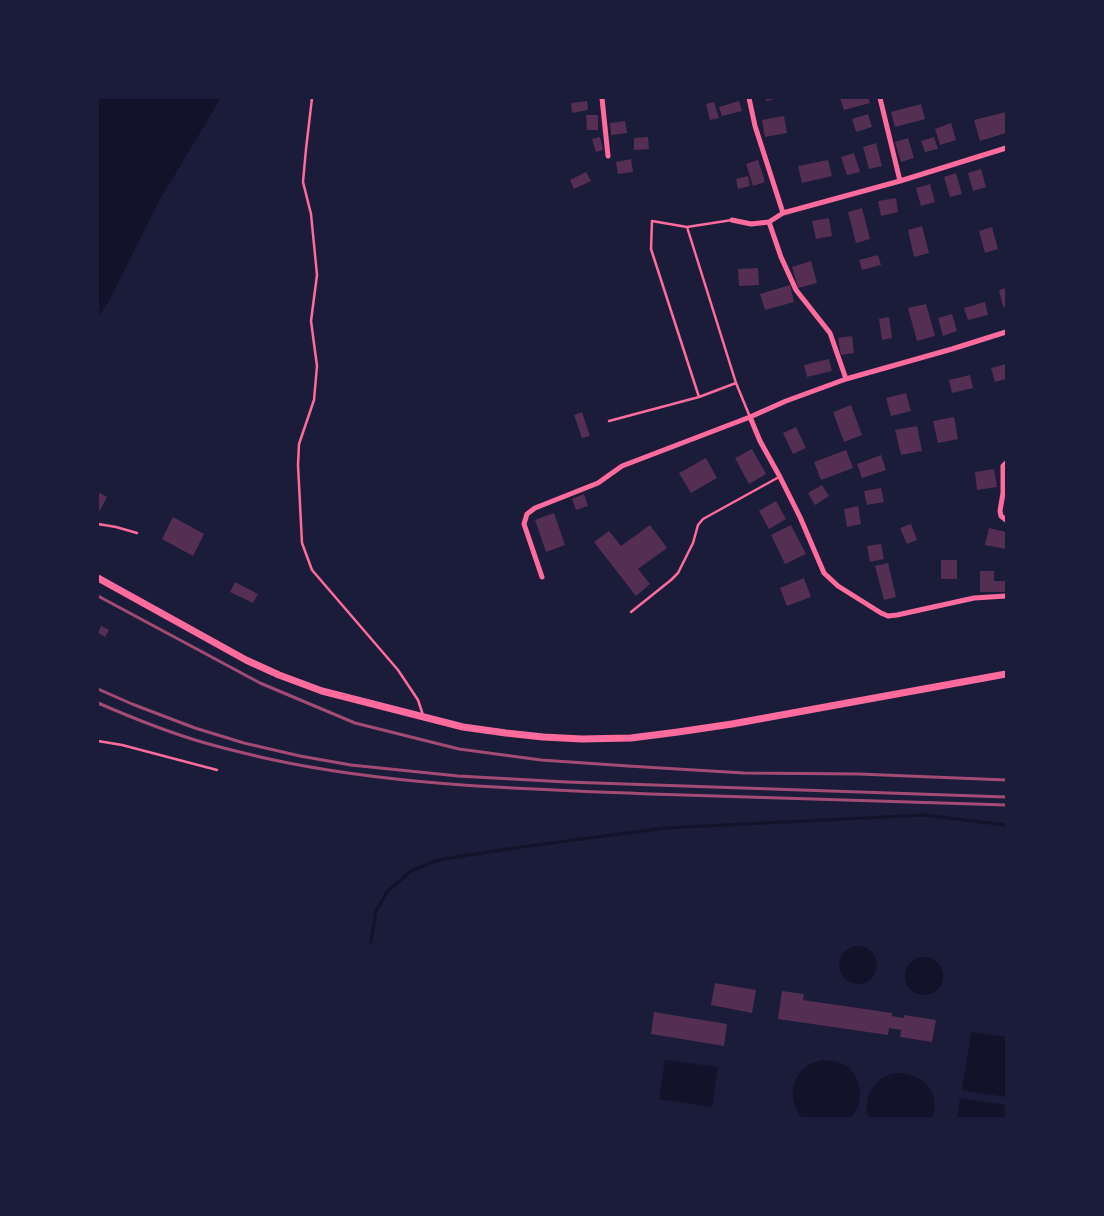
<!DOCTYPE html>
<html>
<head>
<meta charset="utf-8">
<style>
  body { margin:0 }
  #map { position:relative; width:1104px; height:1216px; overflow:hidden; background:#1b1b3a; font-family:"Source Serif 4",serif }
  canvas { display:block }
  .frame { position:absolute; inset:0; border:99px solid #1b1b3a; pointer-events:none }
</style>
</head>
<body>
<div id="map">
<canvas width="1104" height="1216"></canvas>
<div class="frame"></div>
</div>
<script>
const ctx = document.querySelector('canvas').getContext('2d');
ctx.lineJoin = 'round';
function fillPath(path, color) { ctx.fillStyle = color; ctx.fill(path, 'evenodd'); }
function trace(path, color, width, dash) { ctx.strokeStyle = color; ctx.lineWidth = width; ctx.lineCap = dash ? 'butt' : 'round'; ctx.setLineDash(dash || []); ctx.stroke(path); }
const water = new Path2D(`
  M98,98H219L215,108L159,201L109,301L98,318Z
  M839 965a19 19 0 1 1 38 0a19 19 0 1 1-38 0Z
  M905 976a19 19 0 1 1 38 0a19 19 0 1 1-38 0Z
  M971,1032L1006,1037V1097L962,1090Z
  M665,1060L718,1067L712,1107L659,1099Z
  M823,1060C831,1061 839,1061 846,1066C863,1078 865,1104 850,1118H802C788,1100 789,1075 812,1063C815,1062 820,1061 823,1060Z
  M898,1073C926,1075 939,1091 933,1118H869C863,1102 870,1084 886,1076C889,1074 894,1074 898,1073Z
  M960,1098L1006,1105V1118H957Z`);
const stream = new Path2D(`
  M371,942L376,911L387,892L411,871L438,860L514,848L665,828L924,815L1006,825`);
const building = new Path2D(`
  M766,98H780L766,101Z
  M840,98H868L870,103L844,110Z
  M587,101L588,110L572,113L571,103Z
  M739,101L742,111L722,116L719,107Z
  M714,102L719,118L710,120L706,104Z
  M921,104L925,119L895,127L891,112Z
  M1006,112V133L980,141L974,120Z
  M868,114L872,127L856,132L852,119Z
  M586,115H598V130H587Z
  M784,116L787,133L765,137L762,120Z
  M625,121L627,133L611,135L610,123Z
  M951,123L956,140L940,145L935,129Z
  M600,137L603,150L596,152L592,139Z
  M648,137L649,149L634,150V138Z
  M934,137L938,149L925,152L921,141Z
  M908,138L914,158L901,162L895,142Z
  M876,143L882,166L869,169L863,147Z
  M854,153L860,172L847,175L841,157Z
  M631,159L633,172L618,174L616,162Z
  M758,160L765,182L753,186L746,164Z
  M828,160L832,176L802,183L798,166Z
  M981,169L986,187L973,191L968,173Z
  M586,172L591,181L574,189L570,180Z
  M956,173L962,194L950,197L944,177Z
  M748,176L750,186L738,189L736,179Z
  M930,184L935,202L921,206L916,188Z
  M896,198L898,212L881,216L878,201Z
  M862,208L870,239L856,243L848,212Z
  M829,218L832,236L816,239L812,221Z
  M922,226L929,253L914,257L908,230Z
  M992,227L998,249L985,253L979,231Z
  M878,255L881,265L862,270L859,260Z
  M811,261L817,283L798,288L792,267Z
  M758,268L759,285L739,286L738,269Z
  M790,285L794,302L765,310L760,294Z
  M1006,288V306L1003,307L999,290Z
  M985,302L988,315L968,320L964,308Z
  M926,304L935,336L917,341L908,308Z
  M952,314L957,331L943,336L938,318Z
  M889,317L892,338L882,340L879,319Z
  M852,336L854,353L841,355L838,338Z
  M829,359L832,371L807,377L804,365Z
  M1006,364V379L995,382L991,368Z
  M970,375L973,388L952,393L949,380Z
  M906,393L911,411L891,416L886,398Z
  M851,405L862,435L844,442L833,412Z
  M582,412L590,436L582,438L574,415Z
  M954,417L958,439L938,443L933,421Z
  M917,426L922,451L901,455L895,430Z
  M796,427L806,448L793,454L783,433Z
  M752,449L766,474L749,484L735,458Z
  M846,450L853,468L821,480L814,462Z
  M881,455L886,470L862,478L857,464Z
  M706,458L717,478L691,493L679,473Z
  M994,469L997,487L977,490L975,472Z
  M822,485L829,496L815,505L808,493Z
  M881,488L884,502L867,505L864,491Z
  M98,492L107,497L98,514Z
  M584,494L588,506L576,510L572,499Z
  M776,501L786,519L769,529L759,511Z
  M858,506L861,524L847,527L844,509Z
  M554,513L565,545L546,552L535,520Z
  M173,517L204,534L193,556L162,539Z
  M911,524L917,540L907,544L900,528Z
  M650,525L667,548L638,569L650,584L636,596L594,542L609,531L621,546Z
  M791,525L806,554L785,564L771,535Z
  M989,528L1006,532V549L985,545Z
  M881,544L884,559L870,562L867,546Z
  M941,560H957V579H941Z
  M888,563L896,597L884,600L875,566Z
  M980,571H994V581H1006V592H980Z
  M804,578L811,597L787,606L780,588Z
  M235,582L258,594L253,603L230,592Z
  M101,626L109,630L105,637L98,633Z
  M715,983L756,990L752,1013L711,1005Z
  M782,991L804,994L803,1000L892,1013V1016L904,1018V1015L936,1020L932,1042L900,1037L901,1030L889,1028L888,1035L778,1019Z
  M654,1012L727,1024L724,1046L651,1034Z`);
const service = new Path2D(`
  M312,98L306,149L303,182L311,214L317,275L311,321L317,366L314,400L299,444L298,465L302,543L312,570L398,670L418,700L423,715
  M732,220L687,227L736,383L750,417
  M687,227L652,221L651,249L699,397
  M609,421L699,397L736,383
  M98,524L116,527L137,533
  M631,612L671,580L678,573L693,543L698,525L703,519L779,477
  M98,741L122,745L217,770`);
const minor = new Path2D(`
  M602,98L608,156
  M749,98L755,126L783,213
  M880,98L900,181
  M732,220L751,224L769,222L783,213L900,181L1006,148
  M769,222L781,257L796,290L830,333L846,379
  M750,417L760,441L780,477L800,517L824,573L838,586L881,613L888,616L897,615L974,598L1006,596
  M1006,463L1003,466V493L1000,511L1001,516L1006,520
  M542,577L524,524L527,514L535,508L598,483L622,466L750,417L786,401L846,379L952,349L1006,332`);
const secondary = new Path2D(`
  M98,578L246,660L279,675L322,691L463,727L506,733L543,737L582,739L631,738L678,732L732,724L1006,674`);
const rail = new Path2D(`
  M98,596L260,683L355,723L459,749L541,760L628,766L744,773L859,774L1006,780
  M98,689L132,704L195,728L244,743L300,756L351,765L458,776L567,782L1006,797
  M98,703C128,716 160,729 192,739C217,747 243,753 269,759C394,786 523,789 650,794C769,797 888,801 1006,805`);
fillPath(water, '#12122b');
trace(stream, '#12122b', 3);
fillPath(building, '#542f53');
trace(service, '#ff6b9d', 2.5);
trace(minor, '#ff6b9d', 5);
trace(secondary, '#ff6b9d', 7);
trace(rail, '#a44b75', 3);
</script>
</body>
</html>
